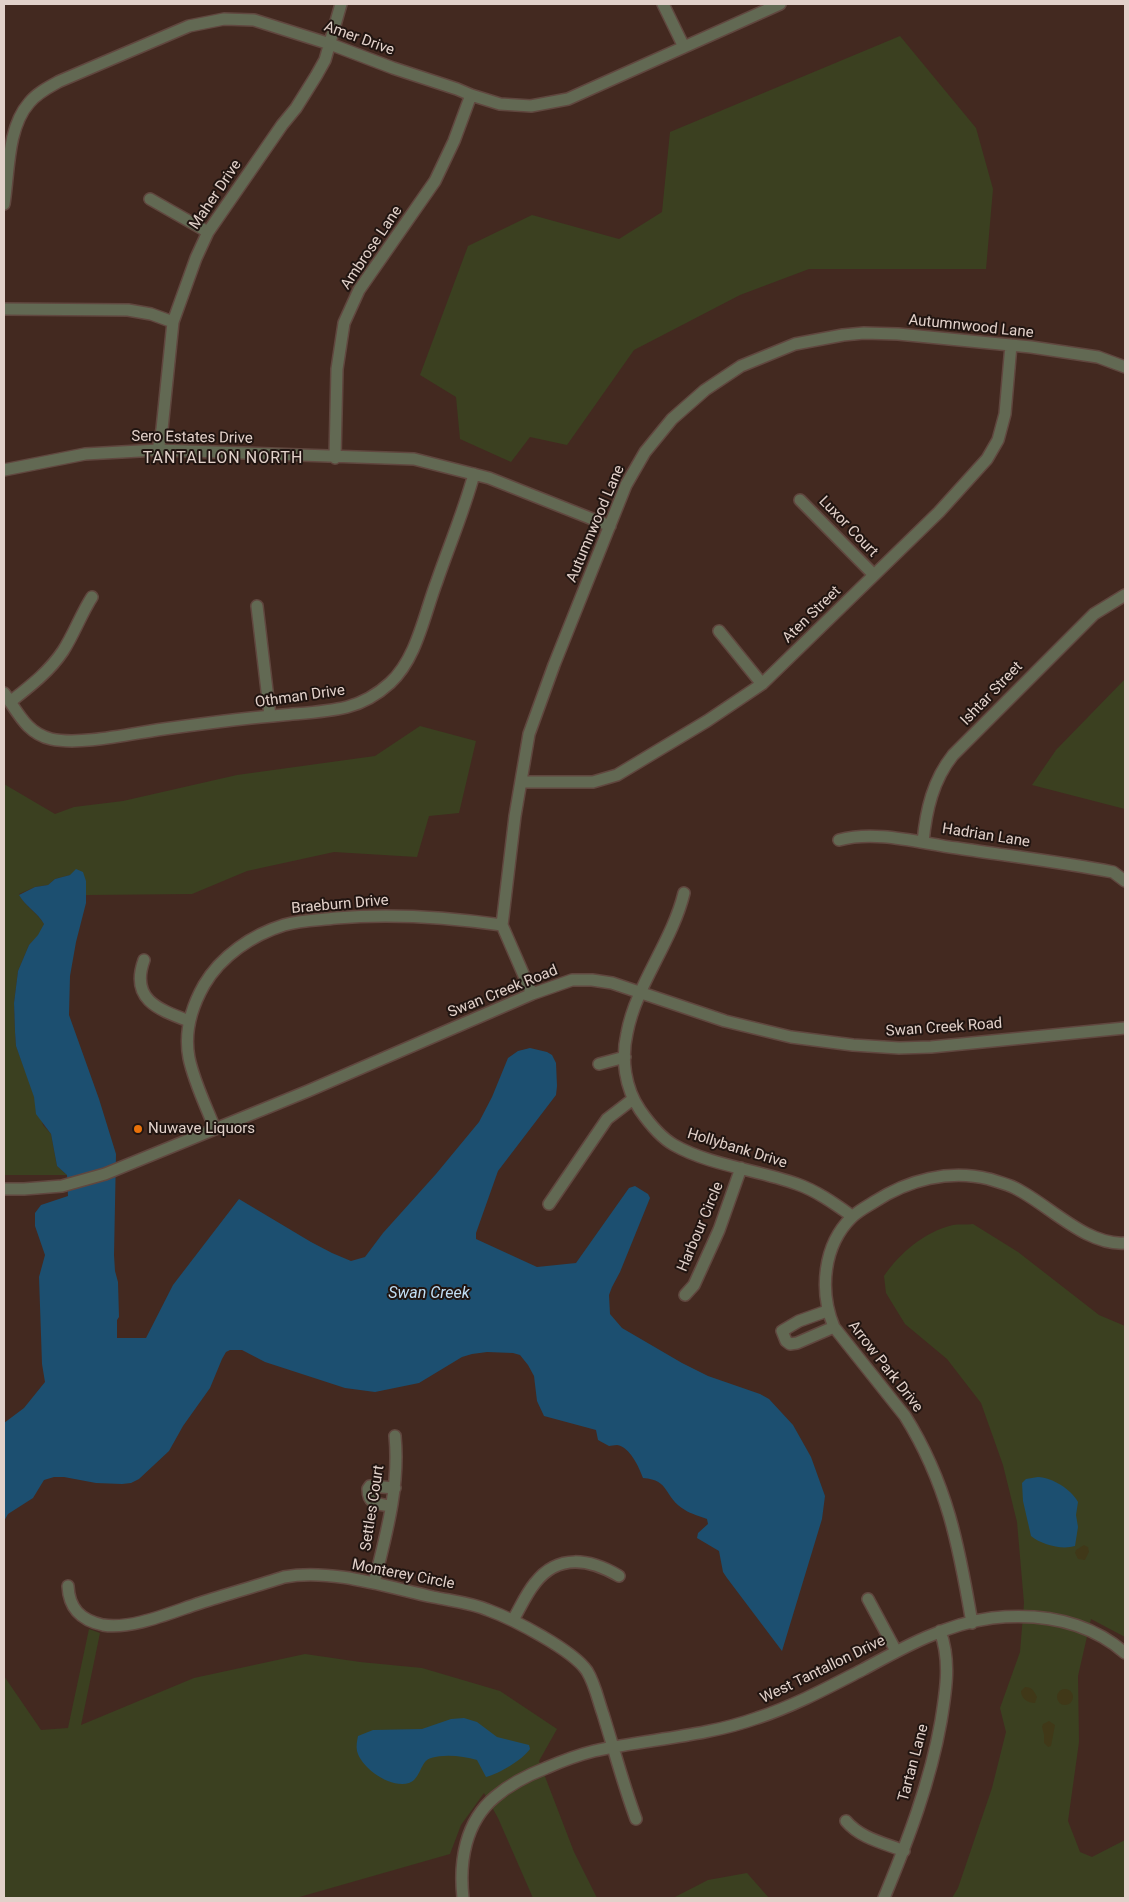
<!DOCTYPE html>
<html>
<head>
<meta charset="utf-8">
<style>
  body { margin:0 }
  #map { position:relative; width:1129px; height:1902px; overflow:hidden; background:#432920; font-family:Roboto,sans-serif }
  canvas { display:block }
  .frame { position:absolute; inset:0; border:5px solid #e2d1ca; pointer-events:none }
</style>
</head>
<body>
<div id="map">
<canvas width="1129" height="1902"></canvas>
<div class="frame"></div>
</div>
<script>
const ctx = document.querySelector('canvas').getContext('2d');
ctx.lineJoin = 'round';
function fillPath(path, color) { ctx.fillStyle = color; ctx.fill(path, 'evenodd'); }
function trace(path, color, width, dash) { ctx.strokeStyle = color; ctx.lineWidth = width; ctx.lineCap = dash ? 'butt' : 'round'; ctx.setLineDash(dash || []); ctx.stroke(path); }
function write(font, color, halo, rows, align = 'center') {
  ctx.font = font + ' Roboto,sans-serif'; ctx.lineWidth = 4; ctx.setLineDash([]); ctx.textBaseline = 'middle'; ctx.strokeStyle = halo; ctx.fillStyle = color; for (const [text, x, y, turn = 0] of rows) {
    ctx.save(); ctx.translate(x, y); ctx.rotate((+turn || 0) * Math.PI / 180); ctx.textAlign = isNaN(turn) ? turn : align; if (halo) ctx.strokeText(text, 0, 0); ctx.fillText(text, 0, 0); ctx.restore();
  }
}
const green = new Path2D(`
  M900,36L976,128L993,189L986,269H809L740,295L634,350L567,445L530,437L511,462L460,439L456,397L420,375L468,246L532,215L619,239L662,212L670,132Z
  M1125,679V809L1032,785L1056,750Z
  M420,726L476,741L459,813L429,816L417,857L334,852L247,871L192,894L86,895V881L70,875L55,879L48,885L35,887L19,894C25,907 36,911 44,924L39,935L29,945L18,971L14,1003L15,1032L16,1046L30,1083L43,1125L51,1134L57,1166L67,1175H4V784L55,814L74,807L123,801L237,775L375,756Z
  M973,1224L1018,1252L1099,1315L1125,1326V1637L1091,1619L1078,1676L1079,1742L1068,1821L1080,1852L1092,1857L1125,1840V1898H952L958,1888L992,1788L1006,1732L1000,1708L1020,1652L1024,1603L1017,1522L1003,1465L981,1403L947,1359L905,1324L886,1293L884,1276C900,1253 924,1232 953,1225C959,1224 967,1225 973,1224Z
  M89,1629L100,1633L81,1725L194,1678L305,1654L360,1662L422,1668L500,1691L557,1729L539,1761L574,1852L597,1898H533L498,1818L484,1793L461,1825L450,1854L296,1898H4V1676L41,1730L68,1728Z
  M747,1873L769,1898H673L708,1880Z`);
const sand = new Path2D(`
  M1084,1545L1088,1547L1089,1552L1085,1560L1078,1559L1075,1553L1076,1550Z
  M1025,1687C1032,1687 1034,1691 1037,1697L1035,1703C1028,1703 1021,1699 1021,1691Z
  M1057 1697a8 8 0 1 1 16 0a8 8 0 1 1-16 0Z
  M1049,1721L1055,1725L1051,1746L1048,1747L1044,1743V1735L1042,1727L1043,1724Z`);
const water = new Path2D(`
  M76,869L83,872L86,881V903L76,942L70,976L69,1015L99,1099L116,1154L114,1255L115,1271L118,1282L119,1317L117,1320V1338H146L173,1285L239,1199L311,1242L332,1253L351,1261L365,1257L383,1233L436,1174L479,1122L492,1097L508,1058L518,1051L530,1048L547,1052L552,1055L556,1063L557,1086L556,1095L498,1171L476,1233V1239L537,1267L576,1263L629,1188L635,1186L648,1194L650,1198L620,1272L612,1287L609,1295L610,1314L622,1328L682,1363L708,1376L760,1394L769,1399L793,1425L811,1457L825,1496L822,1519L782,1651L727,1578L723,1572L719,1551L697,1538L698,1533L708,1524L707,1519C700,1516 691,1514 685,1510C663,1497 671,1480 643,1478C639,1467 630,1447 617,1445C614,1445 611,1446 609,1446L598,1440L596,1430L544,1416L537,1401L534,1376L528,1365L520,1355L513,1353L487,1352L472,1354L462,1357L419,1383L375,1392L345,1388L265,1362L242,1350H230L226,1352L222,1359L210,1388L183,1426L169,1451L139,1479L131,1483L122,1484L96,1483L64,1477H54L44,1480L33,1498L8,1514L4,1521V1423L24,1408L45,1382L42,1364L39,1277L45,1255L35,1226V1213L41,1205L68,1196L67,1175L57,1166L51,1134L36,1114L34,1097L16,1046L15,1032L14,1003L18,971L29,945L38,935L44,924C37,912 26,907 19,895L35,887L48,885L55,879L70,875Z
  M1038,1477C1053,1478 1071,1489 1078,1502L1076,1515L1078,1527L1075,1546C1062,1550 1042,1545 1031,1536L1023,1501L1022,1483L1026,1479Z
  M464,1718L477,1722L497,1737L529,1745L530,1749C521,1761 500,1773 486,1777L477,1760C463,1756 445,1754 431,1758C420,1761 421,1779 409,1783C391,1789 361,1768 357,1751C356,1746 357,1741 358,1736L373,1730L422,1729L451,1719Z`);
const minor = new Path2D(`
  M663,4L684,47
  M150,199L208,232
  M4,204C9,173 7,128 29,103C37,93 49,87 60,81L189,26L224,19L254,20L330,44L393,68L457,89L471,95L500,104L531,106L568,99L780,4
  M4,309L128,310L151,314L173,322
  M158,450L162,429L173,322L196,258L208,232L282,125L296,108L316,76L325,60L341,4
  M335,458L337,369L344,323L359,290L435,181L454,141L471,95
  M4,470L85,454L158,450L414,459L489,478L610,526
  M800,500L874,575
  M257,606L270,716
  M719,631L762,684
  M4,693C18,712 26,733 51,739C83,746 137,732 171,728C208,723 246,718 283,715C304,713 327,712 347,707C362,703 378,694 390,683C417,658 424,615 437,581C449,546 464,511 474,474
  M10,702C29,687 49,672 63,651C74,634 81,614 92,597
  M521,782H593L617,775L707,721L762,684L939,512L987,459L998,440L1005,414L1011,345
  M839,840C877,830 919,843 957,848C1009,856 1061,862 1113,872L1125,881
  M923,842C926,810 933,780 953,755L1094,614L1125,595
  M684,893C672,942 636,985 627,1033C621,1059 625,1088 640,1110C649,1123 660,1137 674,1145C709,1165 758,1170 797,1184C817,1191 835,1204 852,1216
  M144,960C130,999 157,1009 189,1021
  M532,994L502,925L515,816L529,734L554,665L626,485L645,452L672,419L705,390L741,366L795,344L843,335L864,333L898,334L1031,347L1098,357L1125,367
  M599,1064L625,1057
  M215,1129C206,1106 194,1082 189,1058C184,1032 191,1008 204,985C221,956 252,935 284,925C301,920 319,920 336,918C393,913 447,917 502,925
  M4,1189H24L62,1186L105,1174L308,1091L532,994L572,980H592L612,983L725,1021L791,1037L853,1045L899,1048L931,1047L1125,1028
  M549,1204L607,1119L633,1099
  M685,1295L694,1285L719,1230L741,1168
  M827,1311L799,1321L782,1331L786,1341L790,1344L797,1343L834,1327
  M391,1506C378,1504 368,1505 368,1489L370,1486L395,1488
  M374,1583C386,1535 400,1486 395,1436
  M68,1586C69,1608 80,1620 103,1625C131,1630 172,1612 200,1603C228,1594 256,1586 284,1577C331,1568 387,1587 433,1597C452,1601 471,1603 488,1610C513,1619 573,1650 587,1671C595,1684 598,1700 603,1714C614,1749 623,1784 636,1819
  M868,1599L896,1651
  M513,1620C520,1608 526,1594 535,1583C558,1553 590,1559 619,1576
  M972,1623C959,1546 947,1483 905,1416L834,1327C819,1291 823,1245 852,1217C858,1211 866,1207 874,1202C908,1180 949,1169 989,1179C998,1182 1007,1184 1015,1188C1048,1204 1086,1246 1125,1243
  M846,1821C860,1838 884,1843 904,1851
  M463,1898C459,1862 465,1822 495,1797C510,1784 528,1775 546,1768C562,1761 578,1755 594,1751C648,1739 704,1737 757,1718C794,1706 829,1687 864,1669C904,1647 946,1624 992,1618C1040,1613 1088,1621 1125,1653
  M884,1898C908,1840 930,1783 941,1721C946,1690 951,1661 940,1631`);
const markers = [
  [138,1129,5,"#e8710a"]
];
const streetNames = [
  ["Amer Drive",359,39,20],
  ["Maher Drive",216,195,-56],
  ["Ambrose Lane",372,248,-56],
  ["Autumnwood Lane",971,327,6],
  ["Sero Estates Drive",192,438,1],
  ["Autumnwood Lane",596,524,-67],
  ["Luxor Court",848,527,46],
  ["Aten Street",812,615,-44],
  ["Ishtar Street",992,694,-46],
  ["Othman Drive",300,697,-8],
  ["Hadrian Lane",986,836,9],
  ["Braeburn Drive",340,905,-5],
  ["Swan Creek Road",503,992,-22],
  ["Swan Creek Road",944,1028,-4],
  ["Hollybank Drive",737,1149,17],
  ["Harbour Circle",701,1227,-67],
  ["Arrow Park Drive",885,1367,52],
  ["Settles Court",373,1508,-81],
  ["Monterey Circle",403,1575,11],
  ["West Tantallon Drive",823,1670,-26],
  ["Tartan Lane",914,1763,-75]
];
const poiNames = [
  ["Nuwave Liquors",148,1129]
];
const neighbourhoodNames = [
  ["TANTALLON NORTH",223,459]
];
const waterNames = [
  ["Swan Creek",429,1294]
];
fillPath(green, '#3b4020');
fillPath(sand, '#403818');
fillPath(water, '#1c4f70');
trace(minor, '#60473f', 14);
trace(minor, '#626953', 11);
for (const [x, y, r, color] of markers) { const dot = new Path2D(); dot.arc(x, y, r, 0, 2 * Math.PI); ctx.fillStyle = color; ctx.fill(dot); trace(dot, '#211511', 2); }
write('15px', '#e2d1ca', '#211511', streetNames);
write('15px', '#e2d1ca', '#211511', poiNames, 'left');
ctx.letterSpacing = '1px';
write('16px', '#e2d1ca', '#211511', neighbourhoodNames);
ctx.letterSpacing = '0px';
write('italic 16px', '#c1def4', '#211511', waterNames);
</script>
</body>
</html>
